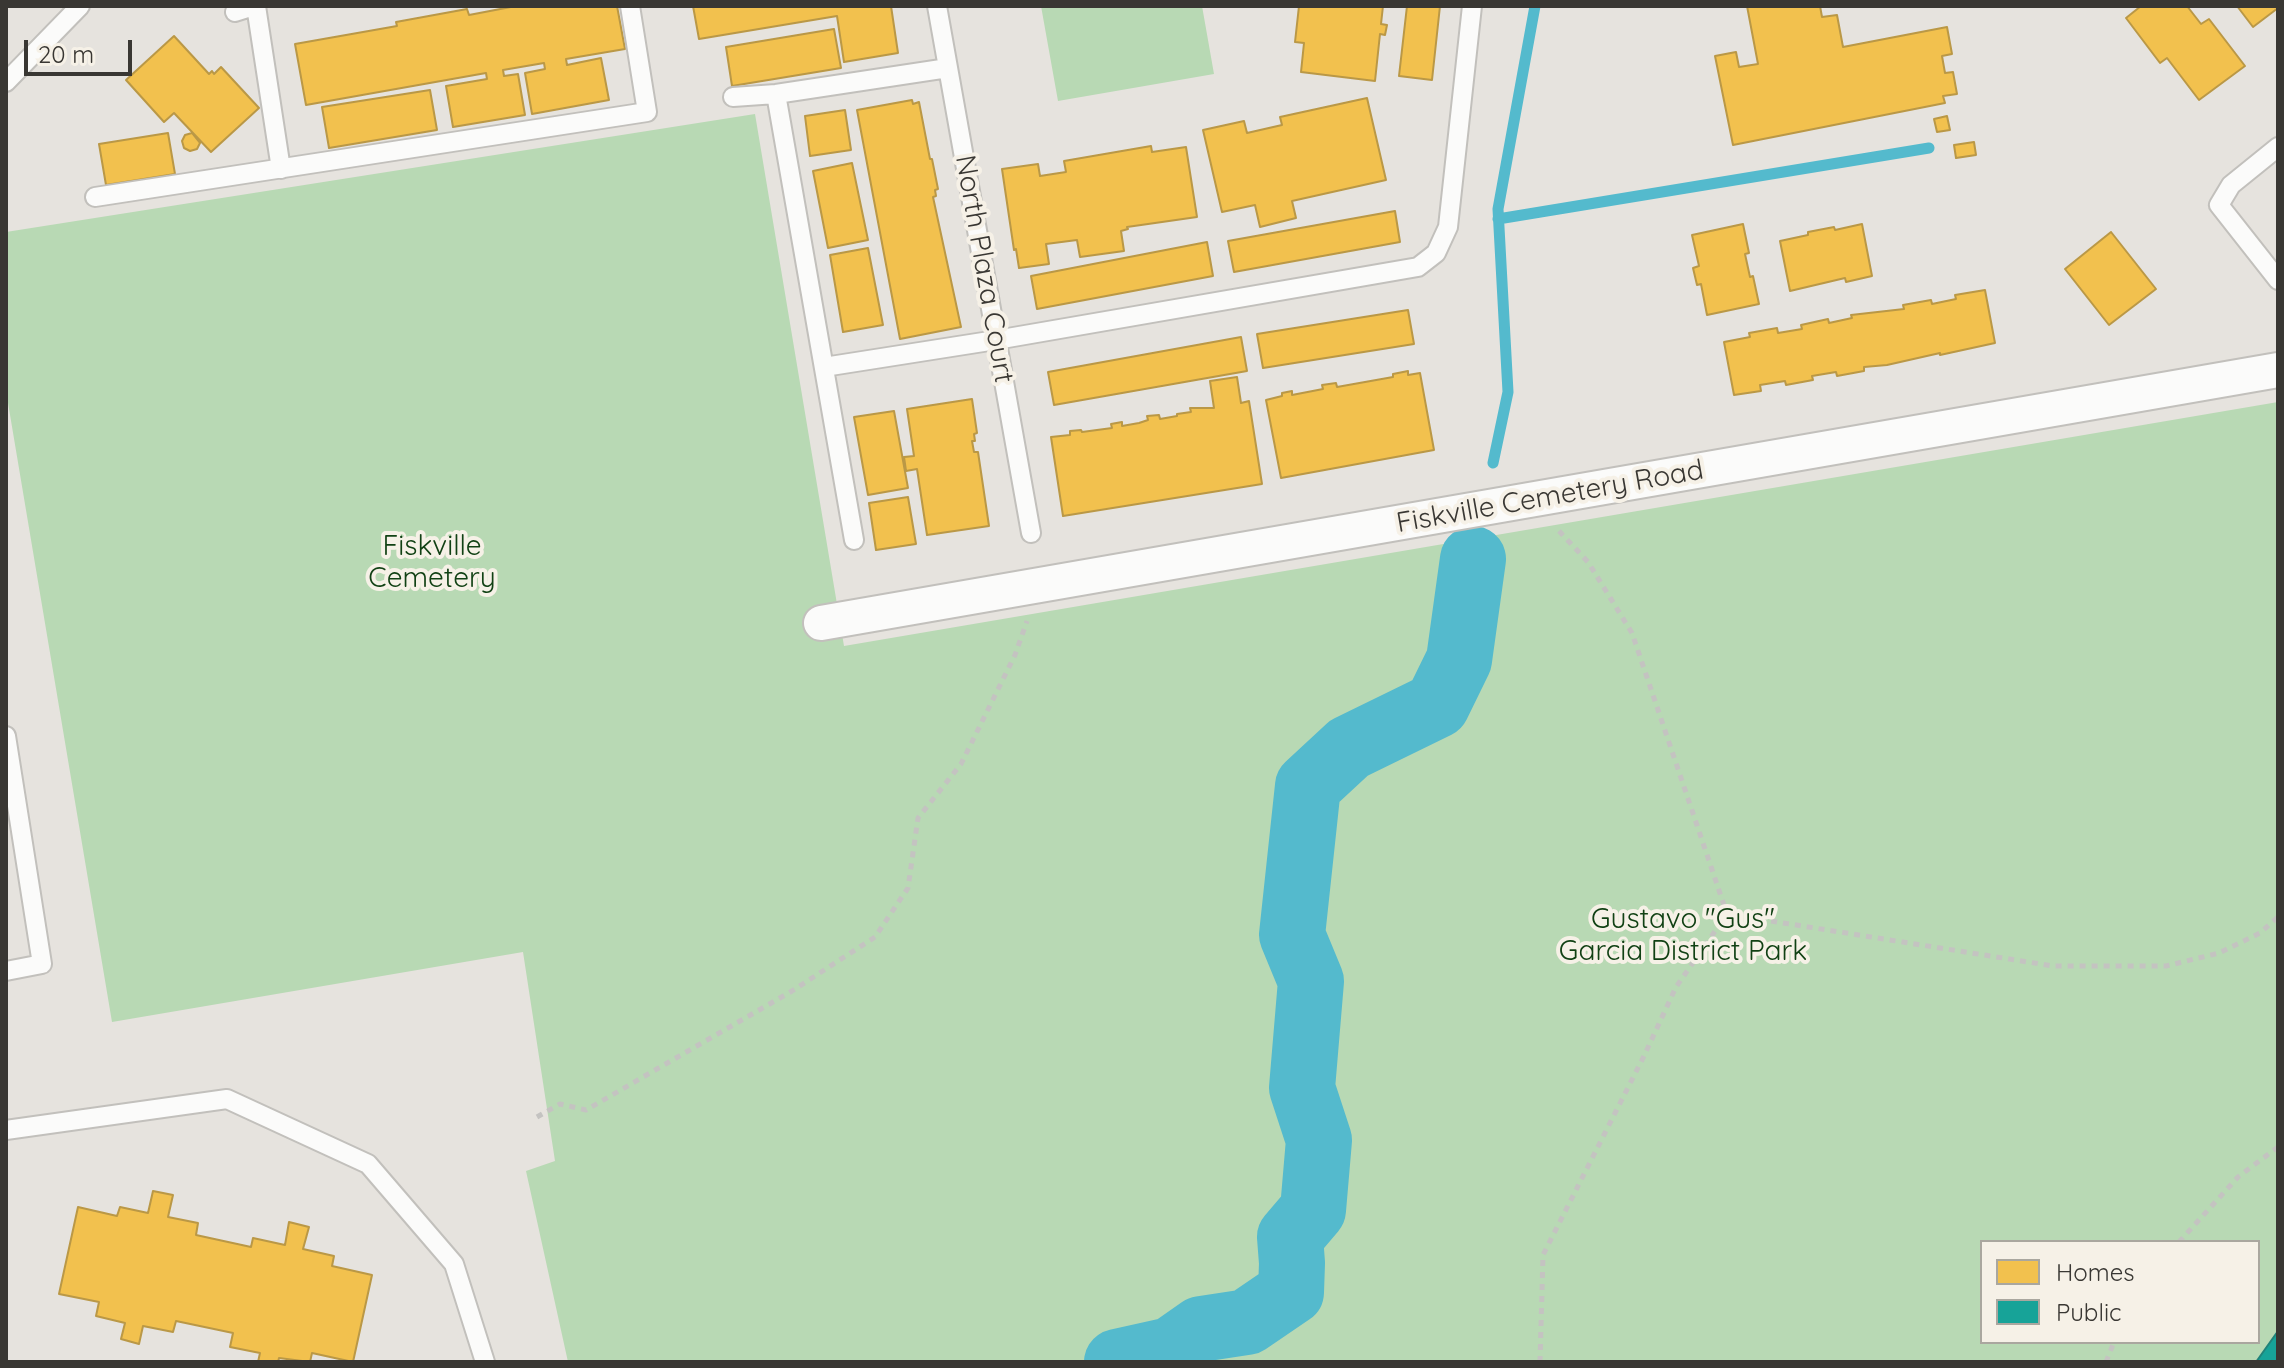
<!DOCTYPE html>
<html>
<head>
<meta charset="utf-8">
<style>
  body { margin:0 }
  #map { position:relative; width:2284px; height:1368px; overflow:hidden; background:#e6e3de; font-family:Quicksand,sans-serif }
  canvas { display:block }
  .frame { position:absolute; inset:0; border:8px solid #393733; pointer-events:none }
  .legend { position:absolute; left:1980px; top:1240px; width:280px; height:104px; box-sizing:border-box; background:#f6f1e7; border:2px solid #aaa79f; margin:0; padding:10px 14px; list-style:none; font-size:24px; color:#393733 }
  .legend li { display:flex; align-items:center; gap:16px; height:40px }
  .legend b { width:40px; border:2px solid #aaa79f }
  .scale { position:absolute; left:24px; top:40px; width:108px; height:36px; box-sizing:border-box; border:4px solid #393733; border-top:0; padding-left:10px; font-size:24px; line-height:28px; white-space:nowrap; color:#393733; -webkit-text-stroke:6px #f6f1e7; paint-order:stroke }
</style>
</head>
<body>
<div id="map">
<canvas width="2284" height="1368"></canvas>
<div class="frame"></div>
<ul class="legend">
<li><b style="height:22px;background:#f2c14e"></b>Homes</li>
<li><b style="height:22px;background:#17a398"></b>Public</li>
</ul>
<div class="scale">20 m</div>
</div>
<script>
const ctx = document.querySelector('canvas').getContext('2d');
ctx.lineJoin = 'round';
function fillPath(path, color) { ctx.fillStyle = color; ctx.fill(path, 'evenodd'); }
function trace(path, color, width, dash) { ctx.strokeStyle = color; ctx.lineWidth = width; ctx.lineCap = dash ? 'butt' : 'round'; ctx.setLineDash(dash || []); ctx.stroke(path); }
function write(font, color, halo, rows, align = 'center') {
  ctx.font = font + ' Quicksand,sans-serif'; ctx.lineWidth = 8; ctx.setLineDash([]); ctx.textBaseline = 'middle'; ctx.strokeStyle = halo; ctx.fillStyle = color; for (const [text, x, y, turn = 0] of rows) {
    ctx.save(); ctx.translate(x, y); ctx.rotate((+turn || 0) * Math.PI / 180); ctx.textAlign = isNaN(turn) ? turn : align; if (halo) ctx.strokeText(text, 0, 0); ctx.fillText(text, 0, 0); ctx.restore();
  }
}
const green = new Path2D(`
  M1041,6H1202L1214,74L1058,101Z
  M755,114L844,646L2278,402V1362H568L526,1171L555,1161L523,952L112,1022L6,391V232ZM1982,1242H2258V1342H1982Z`);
const homes = new Path2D(`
  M516,6H617L625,49L566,59L567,65L601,58L609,100L532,114L525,73L545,69L544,63L503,70L504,76L518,74L525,115L453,127L446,86L487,79L486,73L306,105L295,44L397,26L396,22L467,9L469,15Z
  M693,6H891L898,53L844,62L837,16L699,39Z
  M1299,6H1383L1381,24L1387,25L1385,35L1380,34L1375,81L1301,72L1304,43L1295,42Z
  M1407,6H1440L1432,80L1399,76Z
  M1747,6H1820L1822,17L1837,15L1843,47L1947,27L1952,54L1942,56L1945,73L1953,72L1957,94L1943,96L1945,103L1733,145L1715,56L1736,52L1739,67L1758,64Z
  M2141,6H2187L2201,24L2209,19L2245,66L2199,100L2167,58L2160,63L2126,18Z
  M2237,6H2278V8L2253,27Z
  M834,29L841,68L732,86L726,47Z
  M174,36L209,74L212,71L214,74L221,67L259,108L211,152L174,113L164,122L126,80Z
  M430,90L437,130L329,148L322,107Z
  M1367,98L1386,180L1292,201L1296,218L1260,227L1255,205L1222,212L1203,130L1244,121L1247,133L1282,125L1280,117Z
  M912,100L913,104L919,102L930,159H932L938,189L935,190L936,196L933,197L961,327L900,339L857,110Z
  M845,110L851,150L810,156L805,116Z
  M1947,116L1950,130L1937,132L1934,119Z
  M168,133L175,174L106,185L99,144Z
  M192,133L200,143L197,149L190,151L184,148L182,141L185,135Z
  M1974,142L1976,155L1956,158L1954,145Z
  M1151,146L1152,152L1186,147L1197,217L1127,227L1128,229L1121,231L1124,251L1080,257L1077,240L1046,244L1049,264L1019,268L1016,249L1014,250L1002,169L1038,164L1040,176L1066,172L1064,161Z
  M852,163L868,240L828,248L813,171Z
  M1395,211L1400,242L1234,272L1228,241Z
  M1743,224L1749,253L1745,254L1750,277L1753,276L1759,304L1707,315L1701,284L1697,285L1693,268L1699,266L1692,235Z
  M1862,224L1872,276L1846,282L1845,278L1790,291L1780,241L1808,235V232L1834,227L1835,230Z
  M2111,232L2156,289L2109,325L2065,269Z
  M1207,242L1213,276L1037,309L1031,276Z
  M868,248L883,325L843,332L830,255Z
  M1985,290L1995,343L1940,355V353L1887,365L1864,367V371L1837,376L1836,372L1812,376L1813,380L1786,385L1785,381L1760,385L1761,391L1734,395L1724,342L1750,337L1749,333L1777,328L1778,333L1802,329L1801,325L1828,319L1829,323L1852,318L1851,315L1904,309L1903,305L1931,300L1932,304L1956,299L1955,295Z
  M1408,310L1414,344L1263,368L1257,334Z
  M1241,337L1247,371L1054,405L1048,372Z
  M1408,371V375L1420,373L1434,450L1281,478L1266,400L1282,396V393L1292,391V395L1323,389L1322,385L1336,383L1337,387L1393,377V374Z
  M1237,377L1241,403L1249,401L1262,484L1063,516L1051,437L1070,435V431L1081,430L1082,432L1112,428L1111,424L1122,422V426L1139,423L1148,420L1147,416L1159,415L1160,419L1177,416V414L1191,412L1190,408H1214L1210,381Z
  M972,399L977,433L974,434L975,441H972L974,452H978L989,526L927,535L917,469L906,471L904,457L914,456L907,409Z
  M894,411L908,488L868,495L854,417Z
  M908,497L916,544L876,550L869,503Z
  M153,1191L173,1195L168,1217L198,1223L196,1235L251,1247L253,1238L285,1245L289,1222L309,1227L303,1249L334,1256L332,1266L372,1275L353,1362L312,1353L310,1362L279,1358L278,1362H258L260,1353L230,1347L233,1333L176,1321L173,1332L143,1326L139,1344L121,1339L125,1323L96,1316L99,1302L59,1294L78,1207L117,1216L120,1207L148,1213Z`);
const public = new Path2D(`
  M2278,1331V1362H2256Z`);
const stream = new Path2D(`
  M1498,219L1929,148
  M1493,463L1508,392L1498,209L1535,6`);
const river = new Path2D(`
  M1117,1362L1171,1350L1201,1329L1247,1322L1291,1292L1292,1263L1290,1237L1313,1210L1319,1140L1302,1088L1311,981L1292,935L1308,786L1349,748L1437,705L1459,660L1473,559`);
const path = new Path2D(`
  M1559,531L1588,562L1632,633L1727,914
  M537,1117L560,1104L586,1110L792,991L875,937L908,888L918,818L961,764L1015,655L1027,621
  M2179,1242L2238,1177L2278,1147
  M1540,1362L1543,1255L1644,1056L1676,987L1727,914L2053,966H2166L2219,953L2260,933L2278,917
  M2106,1362L2114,1342`);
const service = new Path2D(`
  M256,6L281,169
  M937,6L1031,533
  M235,12L254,6
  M6,82L80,6
  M776,94L854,540
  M733,97L776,94L948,68
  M2278,147L2231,185L2219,205L2278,280
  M95,197L647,112L630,6
  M824,367L996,340L1418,267L1436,253L1448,227L1472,6
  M6,736L42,964L6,971
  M6,1130L227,1099L368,1164L454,1264L485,1362`);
const minor = new Path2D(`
  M821,623L2278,370`);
const streetNames = [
  ["North Plaza Court",984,269,80],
  ["Fiskville Cemetery Road",1550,497,-10]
];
const parkNames = [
  ["Fiskville",432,547],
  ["Cemetery",432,579],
  ["Gustavo \"Gus\"",1683,920],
  ["Garcia District Park",1683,952]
];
fillPath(green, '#b8d9b4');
fillPath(homes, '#f2c14e');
trace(homes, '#ba9846', 2);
fillPath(public, '#17a398');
trace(public, '#21837a', 2);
trace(stream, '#54bacd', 11);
trace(river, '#54bacd', 66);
trace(service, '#c2c0bc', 22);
trace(minor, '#c2c0bc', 38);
trace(path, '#c4c3c1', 5, [6, 6]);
trace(service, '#fbfbfa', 18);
trace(minor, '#fbfbfa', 34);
write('28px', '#393733', '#f6f1e7', streetNames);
write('28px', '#114114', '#f6f1e7', parkNames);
</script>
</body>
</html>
